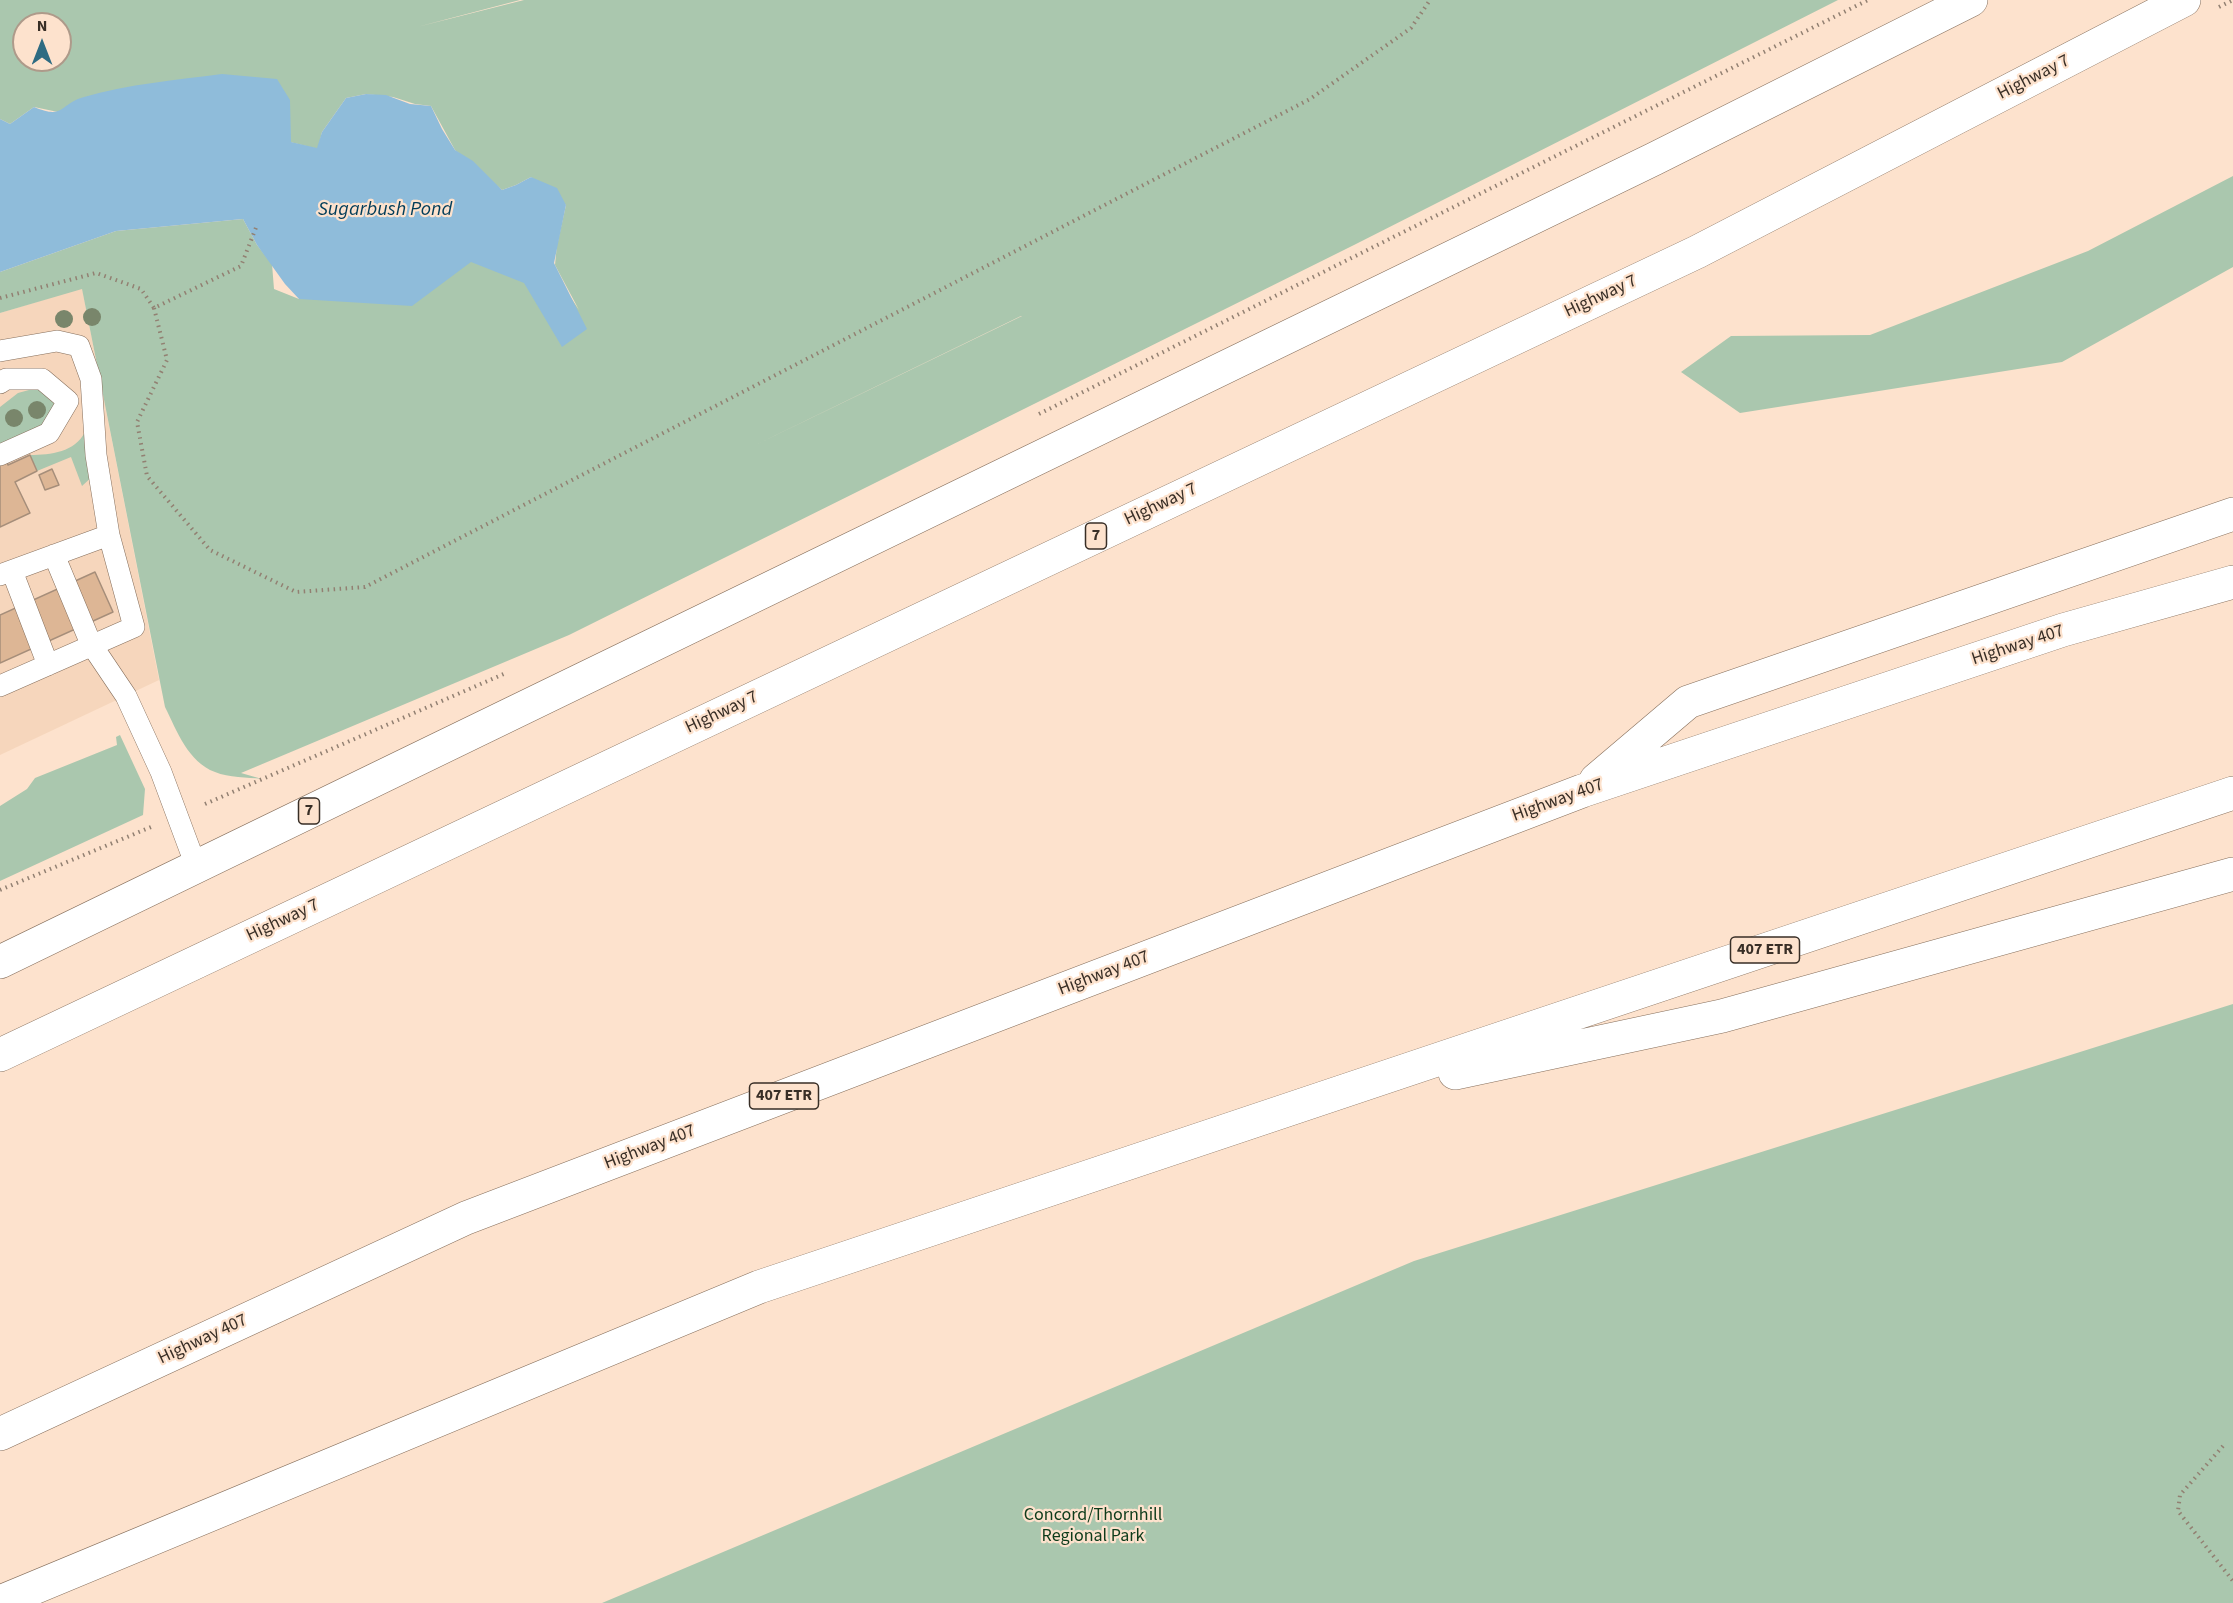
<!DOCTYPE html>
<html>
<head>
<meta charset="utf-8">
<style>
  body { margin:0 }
  #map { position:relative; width:2233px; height:1603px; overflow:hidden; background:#fde2cd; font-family:"Source Sans 3",sans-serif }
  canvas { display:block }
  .north { position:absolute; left:12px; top:12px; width:60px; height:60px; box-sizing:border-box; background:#fde2cd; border:2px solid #ae9a8a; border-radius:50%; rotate:0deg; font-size:16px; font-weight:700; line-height:24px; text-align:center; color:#382e26 }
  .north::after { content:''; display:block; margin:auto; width:21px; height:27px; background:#2e6b82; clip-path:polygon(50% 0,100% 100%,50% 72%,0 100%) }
</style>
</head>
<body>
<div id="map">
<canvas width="2233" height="1603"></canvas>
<div class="north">N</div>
</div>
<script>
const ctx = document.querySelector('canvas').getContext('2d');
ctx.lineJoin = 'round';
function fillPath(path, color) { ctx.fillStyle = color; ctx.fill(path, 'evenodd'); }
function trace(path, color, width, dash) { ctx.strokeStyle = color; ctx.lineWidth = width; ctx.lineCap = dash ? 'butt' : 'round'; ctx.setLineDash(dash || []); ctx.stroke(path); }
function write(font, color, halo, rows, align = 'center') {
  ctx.font = font + ' "Source Sans 3",sans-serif'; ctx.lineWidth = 4.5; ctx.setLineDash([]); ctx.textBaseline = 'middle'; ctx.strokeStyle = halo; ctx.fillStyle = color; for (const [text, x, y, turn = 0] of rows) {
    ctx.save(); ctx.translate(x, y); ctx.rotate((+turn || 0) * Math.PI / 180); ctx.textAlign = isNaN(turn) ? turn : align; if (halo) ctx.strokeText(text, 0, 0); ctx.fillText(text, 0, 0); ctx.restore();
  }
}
const built = new Path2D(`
  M82,288L159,680L0,755V313Z`);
const green = new Path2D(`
  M0,0H520L417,27L524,0H1838L1354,245L569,635L241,773L262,779C247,777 229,778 215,772C188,762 177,731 165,707L82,289L0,313V272L116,231L243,219L257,245L272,264L274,289L299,299L558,241L566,205L531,177L516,185L502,190L455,150L431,106L415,104L393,97L366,94L346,98L322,132L318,149L290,142V100L58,112L34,107L10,124L0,119ZM24,24H60V60H24ZM557,244L555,265L579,310L545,258ZM1022,316H1021L743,451Z
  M2233,176V267L2062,362L1740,413L1681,372L1731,336L1870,335L2088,251Z
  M29,390H42C45,393 50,396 53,400C67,422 14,440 0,447V407L18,393Z
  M85,432L95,474L82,486L71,457L37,471L30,455C51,455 75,452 85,432Z
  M120,735L145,789L143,815L0,881V806L27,789L35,778L117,745L116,737Z
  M2233,1004V1603H602L1414,1261Z`);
const water = new Path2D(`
  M222,74L277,79L290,100L291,142L317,148L322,132L346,98L366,94L386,95L410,104L431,106L442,129L455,150L473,161L502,190L516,185L531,177L557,188L566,205L554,263L587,329L562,347L524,283L471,262L412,306L299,299L285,284L257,245L243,219L116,231L0,272V119L10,124L34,107C65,120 59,104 84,97C129,84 176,80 222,74Z`);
const building = new Path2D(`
  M30,455L37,471L15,482L30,513L0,527V465L7,461L8,465Z
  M52,469L59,485L45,490L39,475Z
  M95,572L113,612L0,663V615Z`);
const path = new Path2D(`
  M2219,7L2233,0
  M0,298L96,273L141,289L154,308L241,266L257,225
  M154,308L167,360L137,422L147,476L210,550L296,592L365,587L1310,99L1411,28L1430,0
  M1039,414L1868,0
  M205,804L506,673
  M0,890L151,827
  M2223,1446L2180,1495L2178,1511L2233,1581`);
const service = new Path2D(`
  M0,351L57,341L79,346L91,379L96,455L109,535L134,627L0,686
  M0,383L6,379H42L68,401L49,433L0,455
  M54,555L91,644L126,696L161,772L196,866
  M12,571L48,665
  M0,575L109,535`);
const primary = new Path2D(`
  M0,962L1654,159L1971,0
  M0,1055L1697,252L2184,0`);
const motorway = new Path2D(`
  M1596,780L1688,702L2233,514
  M1455,1073L1722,1016L2233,874
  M0,1434L466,1218L1582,791L2063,630L2233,582
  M0,1602L759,1287L2233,793`);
const trees = [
  [92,317],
  [64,319],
  [37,410],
  [14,418]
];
const shields = [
  [1096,536,21],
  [309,811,21],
  [1765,950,69],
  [784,1096,69]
];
const shieldNames = [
  ["7",1096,536],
  ["7",309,811],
  ["407 ETR",1765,950],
  ["407 ETR",784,1096]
];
const streetNames = [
  ["Highway 7",2034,78,-27],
  ["Highway 7",1601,297,-25],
  ["Highway 7",1161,505,-25],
  ["Highway 407",2018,646,-18],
  ["Highway 7",722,713,-25],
  ["Highway 407",1558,801,-20],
  ["Highway 7",283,921,-25],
  ["Highway 407",1104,974,-21],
  ["Highway 407",650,1148,-21],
  ["Highway 407",203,1340,-25]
];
const parkNames = [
  ["Concord/Thornhill",1093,1516],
  ["Regional Park",1093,1537]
];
const waterNames = [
  ["Sugarbush Pond",385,211]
];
fillPath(built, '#f6d6bc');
fillPath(green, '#aac7ae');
fillPath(water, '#8fbcda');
fillPath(building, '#ddb695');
trace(building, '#a68e7a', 1.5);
trace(service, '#866f5c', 22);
trace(primary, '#866f5c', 34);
trace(motorway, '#866f5c', 34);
trace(path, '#928072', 4, [1.5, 4.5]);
trace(service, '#fff', 21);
trace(primary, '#fff', 33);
trace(motorway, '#fff', 33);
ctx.fillStyle = '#79866b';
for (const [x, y] of trees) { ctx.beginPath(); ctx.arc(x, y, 9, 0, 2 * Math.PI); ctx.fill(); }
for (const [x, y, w] of shields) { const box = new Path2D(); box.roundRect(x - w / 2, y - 13, w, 26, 4.5); ctx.fillStyle = '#fde2cd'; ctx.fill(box); trace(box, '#382e26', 1.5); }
write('bold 16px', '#382e26', null, shieldNames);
write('18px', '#382e26', '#fde2cd', streetNames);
write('18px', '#0d3b1a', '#fde2cd', parkNames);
write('italic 20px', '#003c59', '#fde2cd', waterNames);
</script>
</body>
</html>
